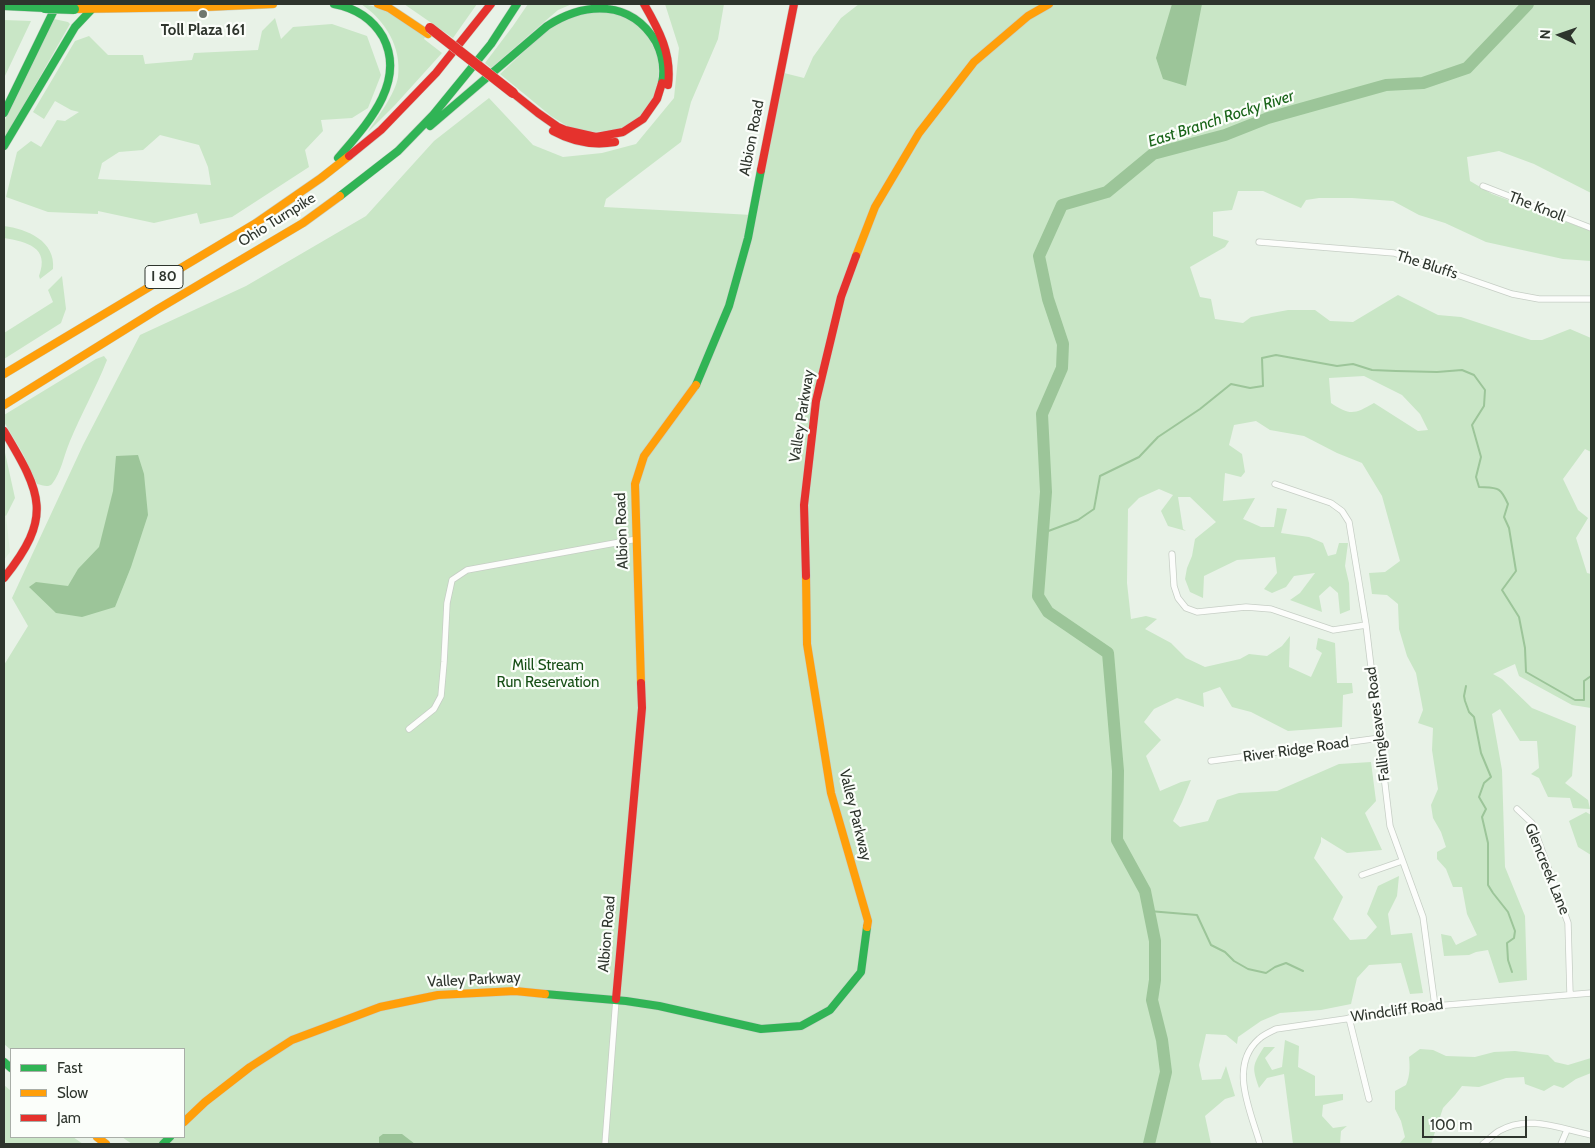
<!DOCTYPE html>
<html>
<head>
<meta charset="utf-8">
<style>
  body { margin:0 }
  #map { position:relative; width:1595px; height:1148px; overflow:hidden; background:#e8f2e7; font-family:Cabin,sans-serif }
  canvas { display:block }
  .frame { position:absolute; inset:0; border:5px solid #2e352d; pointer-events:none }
  .legend { position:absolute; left:10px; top:1048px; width:175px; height:90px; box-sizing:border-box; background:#fbfefa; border:1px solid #a9aea8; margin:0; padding:6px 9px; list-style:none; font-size:15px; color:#2e352d }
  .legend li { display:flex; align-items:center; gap:10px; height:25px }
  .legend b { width:25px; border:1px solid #a9aea8 }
  .north { position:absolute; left:1535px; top:10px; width:50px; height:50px; -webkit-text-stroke:4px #fbfefa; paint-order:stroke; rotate:273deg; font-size:14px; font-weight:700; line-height:20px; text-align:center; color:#2e352d }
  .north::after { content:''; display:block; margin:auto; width:18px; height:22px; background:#2e352d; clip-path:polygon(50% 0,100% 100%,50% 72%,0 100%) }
  .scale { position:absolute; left:1422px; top:1116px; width:105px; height:22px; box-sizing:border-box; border:2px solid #2e352d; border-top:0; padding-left:6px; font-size:15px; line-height:18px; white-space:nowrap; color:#2e352d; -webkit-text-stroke:4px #fbfefa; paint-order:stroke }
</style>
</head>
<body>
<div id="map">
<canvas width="1595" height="1148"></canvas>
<div class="frame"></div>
<ul class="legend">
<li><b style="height:6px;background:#30b455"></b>Fast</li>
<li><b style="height:6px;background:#ff9f0a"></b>Slow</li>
<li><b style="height:6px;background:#e5322d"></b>Jam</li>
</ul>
<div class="north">N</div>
<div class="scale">100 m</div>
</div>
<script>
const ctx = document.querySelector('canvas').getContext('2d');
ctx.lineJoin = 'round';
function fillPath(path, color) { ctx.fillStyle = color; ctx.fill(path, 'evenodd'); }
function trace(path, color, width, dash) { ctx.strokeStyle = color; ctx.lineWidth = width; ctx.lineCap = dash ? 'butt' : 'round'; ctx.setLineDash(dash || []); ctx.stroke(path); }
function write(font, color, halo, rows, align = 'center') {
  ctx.font = font + ' Cabin,sans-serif'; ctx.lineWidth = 4.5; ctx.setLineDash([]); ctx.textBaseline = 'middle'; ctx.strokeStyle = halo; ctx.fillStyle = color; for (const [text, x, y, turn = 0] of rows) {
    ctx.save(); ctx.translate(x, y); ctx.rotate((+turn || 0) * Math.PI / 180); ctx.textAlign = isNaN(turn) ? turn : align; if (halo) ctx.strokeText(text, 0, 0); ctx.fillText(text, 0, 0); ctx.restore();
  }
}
const built = new Path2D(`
  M4,515L6,516L10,552L4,560Z`);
const green = new Path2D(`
  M361,4C385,6 406,23 425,37L424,39L442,53L395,105L368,132C377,117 395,95 398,77C402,47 385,20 361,4Z
  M404,4H477L453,38Z
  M528,4H572L558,10L491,68L485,63L513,26Z
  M665,4H724L718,39L691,102L681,142L606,199L604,207L752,215L780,72L804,78L813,57L841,18L859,4H1591V193L1534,164L1499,151L1467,157L1470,181L1492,194L1591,231V261L1563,259L1486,242L1445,223L1419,215L1393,201L1352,198H1319L1306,200L1301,208L1263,191H1238L1232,210L1213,212V236L1229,241L1225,247L1190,267L1200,297L1211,299L1215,319L1243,323L1251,317L1288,310H1315L1330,321L1353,322L1398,295L1438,315L1461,317L1531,340H1542L1570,329L1591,338V452L1585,449L1563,479L1578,510L1588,518L1576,538L1587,573L1591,574V708L1572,705L1519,676L1515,664L1493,674L1502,679L1532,708L1576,726L1572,776L1565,783L1588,800L1590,809L1573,808L1570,798L1548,797L1539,778L1531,774L1539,768L1537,741H1520L1500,709L1492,714L1502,770L1505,867L1525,916L1527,980L1499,983L1488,950L1476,952L1469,955L1444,956L1441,934L1451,936L1456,945L1477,935L1467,914L1462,887H1453L1446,869L1437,859V852L1446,847L1441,832L1433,818L1431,805L1438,789L1432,750L1433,728L1418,723L1423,710L1416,673L1407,656L1399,629L1398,604L1387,595L1372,594L1369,573L1385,572L1400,561L1382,496L1362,463L1337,453L1304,436L1270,430L1256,421L1234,425L1229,445L1242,454L1245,472L1241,477L1225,473L1223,501L1255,498L1243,519L1261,527H1274L1277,508L1287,509L1281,533L1309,537L1323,543L1328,556L1336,554L1339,543H1348L1345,566L1349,583L1350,610L1340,614L1338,593L1330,586L1319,596L1322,612L1290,600L1300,593L1315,573L1294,576L1286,587L1272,593L1264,589L1277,573L1275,557L1237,560L1204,576L1203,598L1190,592L1185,579L1187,568L1192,556L1195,539L1216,522L1190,497H1178L1183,529L1186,531L1168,526L1161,511L1173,495L1159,489L1139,498L1128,509L1127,583L1131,619L1146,616L1157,619L1145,629L1171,643L1186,658L1205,667L1240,659L1249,654L1267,656L1282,646L1290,636L1289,667L1311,677L1322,653L1316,649L1318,638L1335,643L1337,683H1352L1353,693L1343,695L1342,727L1288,731L1251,712L1232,707L1220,687L1203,693L1204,707L1177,698L1154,709L1144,722L1161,740L1146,756L1160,791L1181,782L1191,780L1182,802L1173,821L1180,827L1208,821L1217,800L1239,793L1277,791L1339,764L1371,762L1376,801L1365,813L1382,850L1347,853L1321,837V842L1314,858L1343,897L1333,919L1350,940L1366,939L1377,927L1367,914L1378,886L1399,876L1397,896L1388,914L1391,935L1412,933L1423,993L1410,994L1401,963L1369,965L1357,978L1351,1004L1321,1010L1280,1013L1261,1021L1238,1037L1237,1044L1226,1035L1206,1034L1199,1065L1202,1080L1221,1079L1226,1066L1235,1096L1225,1099L1205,1116L1211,1144H132L122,1137H184V1049L11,1050L4,1044V665L28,626L12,598L83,445L140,335L246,286L366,216L434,141L489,98L533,145L563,157L602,153L636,144L674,98L679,48ZM1364,376L1402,395L1420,414L1428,430L1418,431L1374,403C1355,414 1350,416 1331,403L1329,378Z
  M580,11L620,12L644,29L656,52L659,63L658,86L651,103L638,118L625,129L595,132L570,128L551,116L500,74L548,29Z
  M275,18L281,39L293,27L332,24L367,36L381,75L368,108L352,118L321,120L323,131L305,150L309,167L232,217L200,224L197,213L154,223L98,211V214L48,212L6,197L17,152L31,141L41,147L57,120L65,121L79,112L71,110L55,101L44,119L33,112L75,41L89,36L108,55H143L145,64L192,60L194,53L258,50L262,31ZM160,135L199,145L208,167L211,185L98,179L102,163L119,152L143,150Z
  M54,19L68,22L70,24L4,140V122Z
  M4,20L31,21L4,78Z
  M4,226C27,229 56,241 53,269L40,279L39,276C50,247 27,242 4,238Z
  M62,276L66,309L61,323L4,359V333L53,302L48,290Z
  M104,356L107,360C96,388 81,414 70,441C64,455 61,473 52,484C48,488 42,485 37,484L23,454L4,422V415L96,359Z
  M4,448L15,498L6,516L4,515Z
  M1586,812L1591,815V855L1578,847L1569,821Z
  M1285,1040L1299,1046L1298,1067L1315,1076V1096L1343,1094V1100L1323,1105L1322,1116L1333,1128L1347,1126L1341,1131L1340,1144H1293L1284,1074L1267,1078L1259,1088C1252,1067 1252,1066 1264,1047H1275L1265,1058L1272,1070L1282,1067Z
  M1420,1049L1433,1050L1446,1056L1475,1057L1494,1052L1515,1051L1548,1055L1555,1062L1568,1065L1591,1058V1073L1576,1079L1563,1088L1554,1085L1544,1091L1525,1084L1524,1077L1506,1078L1479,1087L1462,1086L1455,1095L1443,1108L1431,1144H1399L1405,1137L1401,1121L1395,1109V1091L1406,1085C1410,1076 1410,1067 1409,1057Z
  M4,1085L11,1091V1137H73L83,1144H4Z`);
const water = new Path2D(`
  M1172,4H1202L1186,86L1163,79L1156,58Z
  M138,455L144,474L148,515L131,567L115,607L82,617L56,613L29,587L36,582L68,586L78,569L99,547L113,491L116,456Z
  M383,1134H402L415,1144H379V1137Z`);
const stream = new Path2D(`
  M1043,533L1078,520L1094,509L1100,476L1139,457L1158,437L1200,409L1231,384L1250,388L1263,386L1262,358L1276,355L1337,366L1353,364L1372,370L1396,371L1437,372L1462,370L1474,375L1485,390L1484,406L1472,425L1481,457L1476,477L1479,487C1498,488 1500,486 1508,504L1504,517L1509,528L1516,571L1502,590L1519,617L1525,648L1526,672L1575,700H1584V681L1591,676
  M1466,686L1464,696L1465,701L1469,712L1474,717L1481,753L1491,777L1484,783L1479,797L1486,809L1482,817L1488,843V885L1493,893L1508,912L1515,931L1514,938L1507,943L1508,960L1512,972
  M1149,911L1197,915L1211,945L1225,952L1234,961L1248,969L1266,973L1275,967L1286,963L1303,971`);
const river = new Path2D(`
  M1149,1144L1166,1072L1162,1040L1152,1000L1155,980V941L1145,891L1117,840L1118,771L1108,653L1048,612L1038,596L1046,492L1042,414L1062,368L1063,344L1048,299L1039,256L1062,205L1107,192L1153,154L1225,135L1268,118L1386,85L1423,83L1467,68L1528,4`);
const street = new Path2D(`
  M1483,186L1591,228
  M1259,242L1394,253L1512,294L1539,299H1591
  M1275,484L1331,503L1342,511L1349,522L1366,625L1390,826L1423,917L1435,1006
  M1172,554L1174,586L1178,598L1186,608L1197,612L1246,607L1271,609L1333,630L1366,625
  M409,729L434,709L441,696L444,662L447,603L452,580L467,570L637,539
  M1211,761L1380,738
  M1517,809L1532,823L1568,923L1570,994
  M1362,875L1402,861
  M1349,1018L1369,1099
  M605,1144L616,999
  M1260,1144C1251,1112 1228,1066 1259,1039C1263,1035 1270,1032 1276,1029L1435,1006L1591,993
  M1483,1144C1488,1140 1493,1135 1499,1131C1528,1114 1561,1129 1591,1135
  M1561,1144L1567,1130`);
const fast = new Path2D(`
  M334,4C355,8 372,18 383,37C407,83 366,125 338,158
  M4,6L45,8
  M4,113L57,4
  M430,126L547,26C586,1 631,0 656,42C662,54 665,69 662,83
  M4,146L75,27L92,9
  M340,196L398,151L433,115L491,44L517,4
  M696,385L729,306L748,238L761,170
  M545,994L626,1001L659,1006L761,1029L801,1026L830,1010L861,972L867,927
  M4,1062L11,1068
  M163,1144L170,1137`);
const slow = new Path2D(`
  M378,4L389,8L428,34
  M74,9L205,7L273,4
  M856,256L875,207L919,133L974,62L1028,16L1049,4
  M4,374L256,223L321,178L349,156
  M4,405L158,309L303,223L340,196
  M806,576L807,644L831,793L868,921L867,927
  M641,683L635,484L644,456L696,385
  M184,1122L205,1102L250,1067L292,1040L380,1007L438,995L515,991L545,994
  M97,1137L106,1144`);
const jam = new Path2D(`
  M644,4C659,30 672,54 668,85
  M513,93L538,113L558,127L565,130L596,137L623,132L643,119L657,99L662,83
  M553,131C573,142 592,146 615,142
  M349,156L381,130L436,73L491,4
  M761,170L794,4
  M4,431C42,494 53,517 4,578
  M806,576L804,505L816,401L841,297L856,256
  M616,999L642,708L641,683`);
const fastBridge = new Path2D(`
  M45,8L74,9`);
const jamBridge = new Path2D(`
  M430,28L513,93`);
const markers = [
  [203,14,5,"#6f776e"]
];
const shields = [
  [164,277,38]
];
const shieldNames = [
  ["I 80",164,277]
];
const poiNames = [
  ["Toll Plaza 161",203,31]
];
const streetNames = [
  ["Albion Road",752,138,-79],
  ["The Knoll",1537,207,21],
  ["Ohio Turnpike",277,220,-32],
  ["The Bluffs",1427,265,18],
  ["Valley Parkway",802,416,-81],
  ["Albion Road",622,531,-92],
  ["Fallingleaves Road",1378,724,-97],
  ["River Ridge Road",1296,750,-8],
  ["Valley Parkway",855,815,76],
  ["Glencreek Lane",1547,869,68],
  ["Albion Road",607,934,-85],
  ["Valley Parkway",474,980,-3],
  ["Windcliff Road",1397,1011,-8]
];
const parkNames = [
  ["Mill Stream",548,666],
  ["Run Reservation",548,683]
];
const waterNames = [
  ["East Branch Rocky River",1221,119,-18]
];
fillPath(built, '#deefdc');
fillPath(green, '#c9e6c6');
fillPath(water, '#9cc599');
trace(stream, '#9cc599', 2);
trace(river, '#9cc599', 12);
trace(street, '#c6cec5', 7);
trace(fast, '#c6cec5', 9);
trace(slow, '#c6cec5', 9);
trace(jam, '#c6cec5', 9);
trace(street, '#fcfdfb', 5.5);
trace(fast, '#30b455', 8);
trace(slow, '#ff9f0a', 8);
trace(jam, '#e5322d', 8);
trace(fastBridge, '#c9cec8', 11, []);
trace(jamBridge, '#c9cec8', 11, []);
trace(fastBridge, '#30b455', 10);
trace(jamBridge, '#e5322d', 10);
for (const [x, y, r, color] of markers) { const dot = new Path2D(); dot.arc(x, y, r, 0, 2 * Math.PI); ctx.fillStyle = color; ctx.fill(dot); trace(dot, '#fbfefa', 2); }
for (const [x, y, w] of shields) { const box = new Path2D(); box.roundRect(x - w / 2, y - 11.5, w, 23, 4); ctx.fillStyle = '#fbfefa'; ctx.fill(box); trace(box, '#2e352d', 1); }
write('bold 14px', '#2e352d', null, shieldNames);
write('bold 15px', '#2e352d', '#fbfefa', poiNames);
write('15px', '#2e352d', '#fbfefa', streetNames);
write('15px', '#174f16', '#fbfefa', parkNames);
write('italic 16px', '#186418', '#fbfefa', waterNames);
</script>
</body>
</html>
